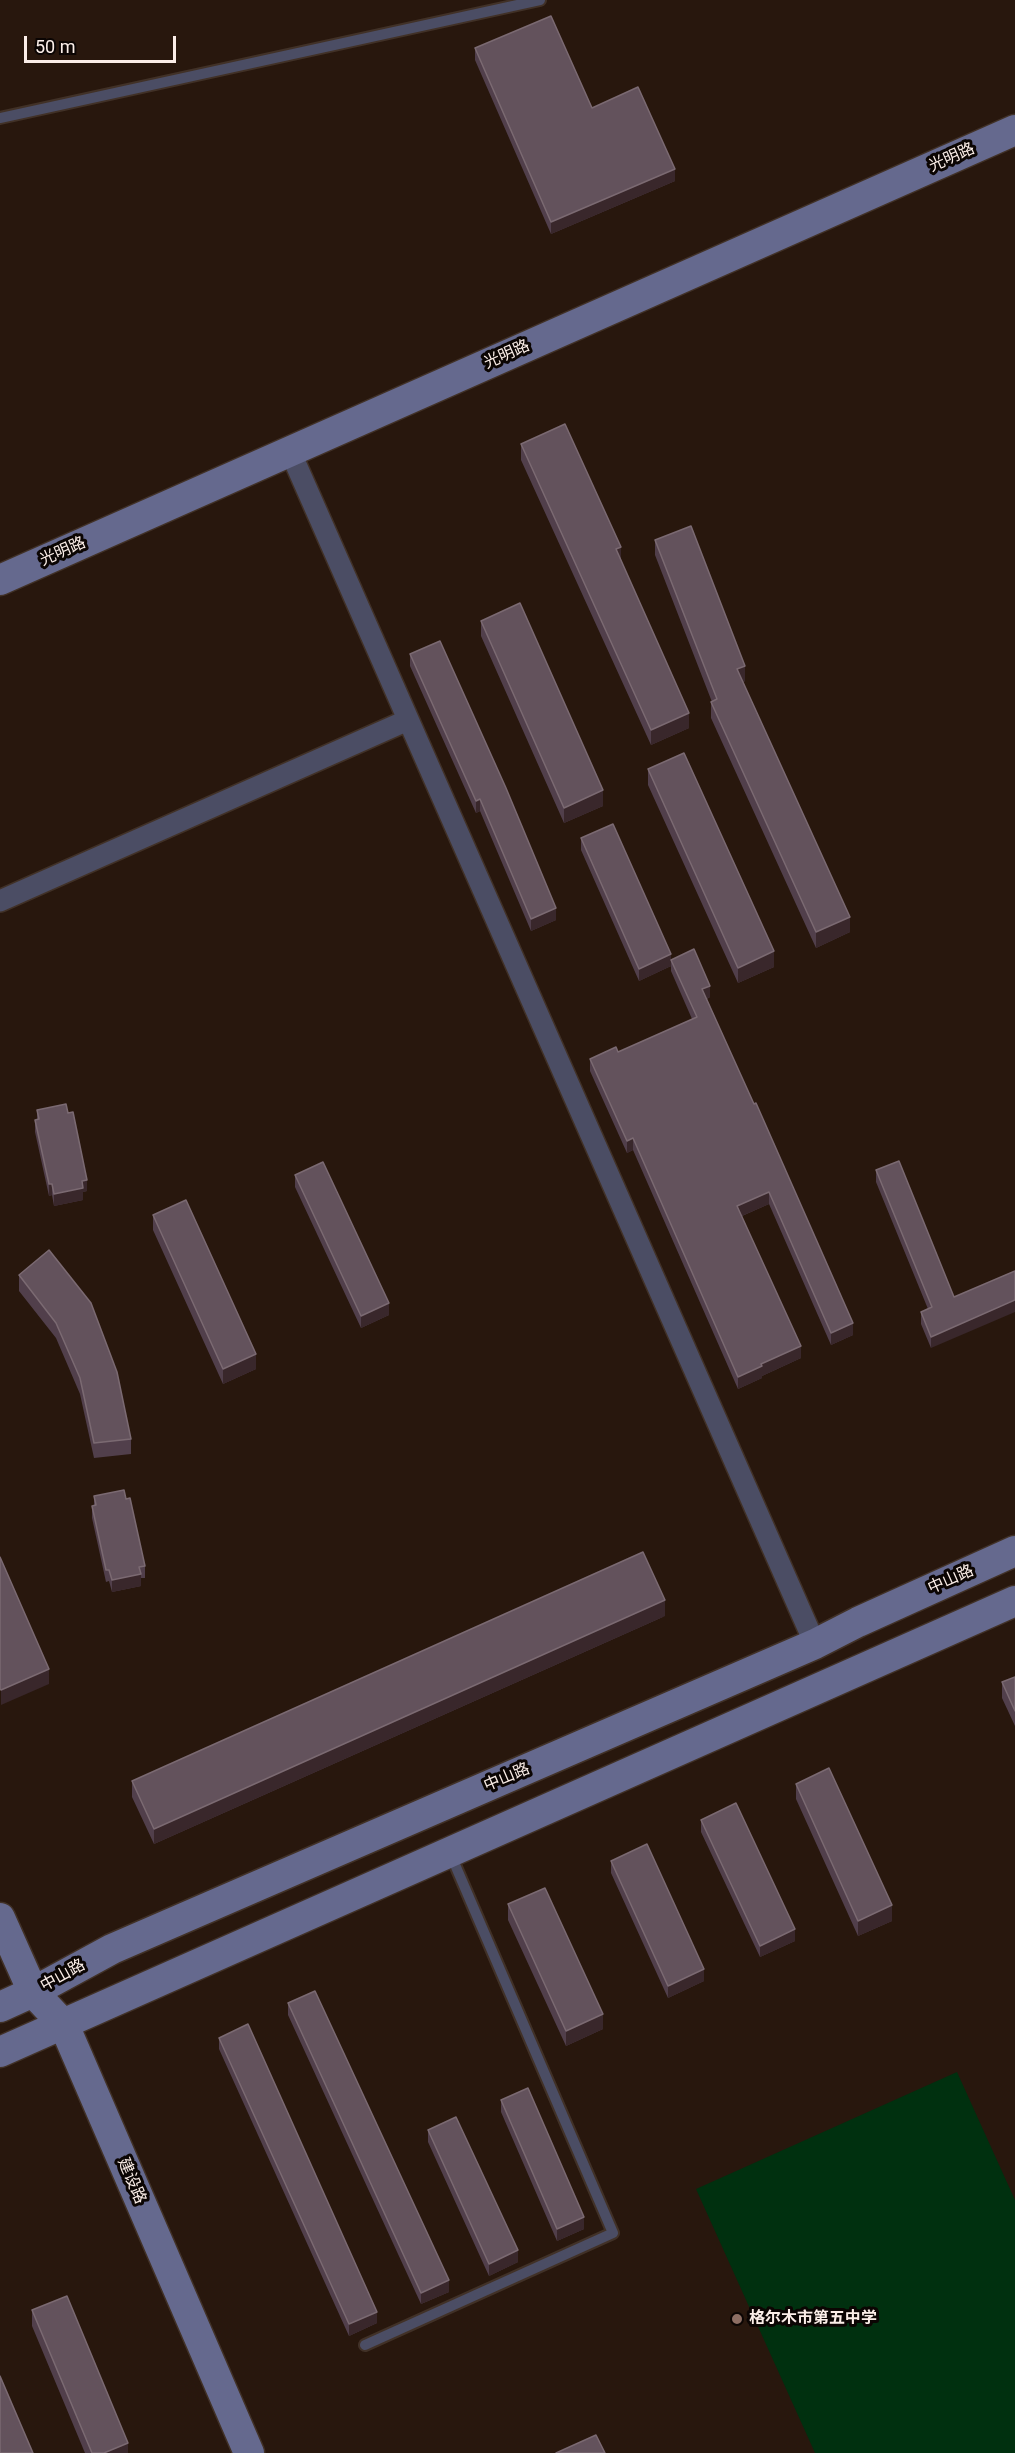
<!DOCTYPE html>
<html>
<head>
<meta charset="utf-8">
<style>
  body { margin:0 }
  #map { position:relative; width:1015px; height:2453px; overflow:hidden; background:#28170d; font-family:Roboto,sans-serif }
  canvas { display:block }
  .scale { position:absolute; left:24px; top:36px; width:152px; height:27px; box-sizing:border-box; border:3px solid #fbeee8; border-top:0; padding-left:8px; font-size:18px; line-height:21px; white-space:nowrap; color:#fbeee8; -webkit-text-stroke:4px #0b0503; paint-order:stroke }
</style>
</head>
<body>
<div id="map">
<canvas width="1015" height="2453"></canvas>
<div class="scale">50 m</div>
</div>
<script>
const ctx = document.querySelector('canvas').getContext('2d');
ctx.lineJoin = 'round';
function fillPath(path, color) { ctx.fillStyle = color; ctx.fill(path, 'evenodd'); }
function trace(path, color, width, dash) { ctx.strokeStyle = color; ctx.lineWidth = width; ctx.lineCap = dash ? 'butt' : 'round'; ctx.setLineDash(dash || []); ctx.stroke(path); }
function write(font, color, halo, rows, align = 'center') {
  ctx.font = font + ' Roboto,"Noto Sans SC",sans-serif'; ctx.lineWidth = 6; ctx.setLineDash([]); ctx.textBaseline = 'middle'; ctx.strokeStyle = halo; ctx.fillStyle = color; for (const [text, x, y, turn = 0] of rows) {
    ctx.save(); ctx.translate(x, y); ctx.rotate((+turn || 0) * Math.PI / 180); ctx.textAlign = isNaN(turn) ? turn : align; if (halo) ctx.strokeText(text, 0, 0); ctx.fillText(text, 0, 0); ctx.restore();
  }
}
const green = new Path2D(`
  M957,2072L1015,2200V2453H815L696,2189Z`);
const lane = new Path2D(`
  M0,118L540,0
  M365,2345L613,2233L450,1853`);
const street = new Path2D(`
  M290,451L815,1644
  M0,901L408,720`);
const secondary = new Path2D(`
  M0,580L1015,130
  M0,1918L33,1992L64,2025L249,2453
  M0,2007L33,1992L112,1949L815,1644L858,1622L1015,1551
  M0,2052L1015,1601`);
const wall = new Path2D(`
  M475,48L592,108L675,181L551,234L475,60Z
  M521,444L621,560L689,728L651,745L521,460Z
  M655,540L745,681L743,682L850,932L816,948L711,718V702H712L655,555Z
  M481,621L603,806L564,823L481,636Z
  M410,654L556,920L531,931L480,811L476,813L410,666Z
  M648,769L774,967L738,983L648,785Z
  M581,838L671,966L639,981L581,850Z
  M671,960L710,997L707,999L853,1335L831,1345L769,1204L742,1216L801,1358L762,1376V1378L738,1389L633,1150L627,1153L590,1071V1059L618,1052L692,1019L671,971Z
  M37,1110L87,1191L83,1192V1200L54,1206L52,1195L49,1196L35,1132V1120H37Z
  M876,1170L954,1297L931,1348L921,1324V1312L928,1309L876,1182Z
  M295,1175L389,1315L361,1328L295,1187Z
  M153,1215L256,1369L223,1384L153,1230Z
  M49,1250L131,1439V1454L94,1458L80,1394L56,1338L19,1291V1275Z
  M94,1496L145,1566V1578H141V1586L112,1592L109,1581L106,1582L92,1518V1506H94Z
  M665,1616L154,1844L132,1797V1781Z
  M1015,1677V1726L1002,1698V1682Z
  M796,1784L892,1921L858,1936L796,1799Z
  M701,1820L795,1941L760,1957L701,1832Z
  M611,1861L704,1981L668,1998L611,1873Z
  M508,1904L603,2029L566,2046L508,1920Z
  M288,2003L449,2292L421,2304L288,2015Z
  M219,2038L377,2323L349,2336L219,2049Z
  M501,2100L584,2229L557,2241L501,2112Z
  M428,2130L518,2262L489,2276L428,2142Z
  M32,2310L128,2453H85L32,2326Z`);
const shadedWall = new Path2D(`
  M675,169V181L551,234V222Z
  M621,547V562L616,549Z
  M745,666V681L737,684V669Z
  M689,713V728L651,745V730Z
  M603,790V806L564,823V808Z
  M480,799V811L476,813V801Z
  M556,908V920L531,931V919Z
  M850,917V932L816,948V932Z
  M774,951V967L738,983V968Z
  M671,954V966L639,981V969Z
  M710,986V997L702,1001V989Z
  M633,1138V1150L627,1153V1141Z
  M87,1180V1191L83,1192V1200L54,1206V1194L82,1181Z
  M49,1184H52V1195L49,1196Z
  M769,1192V1204L737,1218V1206Z
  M1015,1300V1312L931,1348V1337Z
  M389,1303V1315L361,1328V1316Z
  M853,1323V1335L831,1345V1333Z
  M801,1346V1358L762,1376V1378L738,1389V1377L761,1364Z
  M256,1354V1369L223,1384V1369Z
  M141,1574V1586L112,1592V1580Z
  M665,1600V1616L154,1844V1829Z
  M49,1669V1684L1,1705V1690Z
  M892,1905V1921L858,1936V1921Z
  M795,1929V1941L760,1957V1946Z
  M704,1969V1981L668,1998V1986Z
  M603,2014V2029L566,2046V2031Z
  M584,2217V2229L557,2241V2229Z
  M518,2250V2262L489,2276V2264Z
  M449,2280V2292L421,2304V2293Z
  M377,2312V2323L349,2336V2324Z
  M128,2443V2453H104Z`);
const building = new Path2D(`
  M551,16L592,108L638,87L675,169L551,222L475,48Z
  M565,424L621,547L616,549L689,713L651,730L521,444Z
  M691,526L745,666L737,669L850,917L816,932L711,702L717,699L655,540Z
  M520,603L603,790L564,808L481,621Z
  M440,641L506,788L556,908L531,919L480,799L476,801L410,654Z
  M684,753L774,951L738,968L648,769Z
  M613,824L671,954L639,969L581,838Z
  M694,949L710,986L702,989L754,1104L756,1103L853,1323L831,1333L769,1192L737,1206L801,1346L761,1364L762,1366L738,1377L633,1138L627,1141L590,1059L616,1047L618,1052L697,1017L671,960Z
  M66,1104L68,1113L73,1112L87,1180L82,1181L83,1188L54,1194L52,1184H49L35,1120L39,1119L37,1110Z
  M899,1161L954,1297L1015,1271V1300L931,1337L921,1312L932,1307L876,1170Z
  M323,1162L389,1303L361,1316L295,1175Z
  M186,1200L256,1354L223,1369L153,1215Z
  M49,1250L91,1303L117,1372L131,1439L94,1443L80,1378L56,1323L19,1275Z
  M124,1490L126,1499L130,1498L145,1566L139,1567L141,1574L112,1580L109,1570H106L92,1506L96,1505L94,1496Z
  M643,1552L665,1600L154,1829L132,1781Z
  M0,1557L49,1669L1,1690L0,1689Z
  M1015,1677V1711L1002,1682Z
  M829,1768L892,1905L858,1921L796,1784Z
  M736,1803L795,1929L760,1946L701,1820Z
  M647,1844L704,1969L668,1986L611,1861Z
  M545,1888L603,2014L566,2031L508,1904Z
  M315,1991L449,2280L421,2293L288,2003Z
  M248,2024L377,2312L349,2324L219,2038Z
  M528,2088L584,2217L557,2229L501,2100Z
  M456,2117L518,2250L489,2264L428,2130Z
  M67,2296L128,2443L104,2453H92L32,2310Z
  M0,2376L33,2453H0Z
  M596,2435L605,2453H556Z`);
const markers = [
  [737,2319,6,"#8d6e63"]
];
const streetNames = [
  ["光明路",952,158,-24],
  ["光明路",507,355,-24],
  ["光明路",63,552,-24],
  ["中山路",951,1580,-24],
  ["中山路",507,1778,-23],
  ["中山路",63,1976,-29],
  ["建设路",131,2181,67]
];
const poiNames = [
  ["格尔木市第五中学",749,2319]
];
fillPath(green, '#00300f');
trace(lane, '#413127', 14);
trace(street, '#413127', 24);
trace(secondary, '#413127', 33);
trace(lane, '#4b4d64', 10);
trace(street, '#4b4d64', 21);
trace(secondary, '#65698e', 30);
fillPath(wall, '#513f4b');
fillPath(shadedWall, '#39272b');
fillPath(building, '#63525c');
trace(building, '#7b6a72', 1.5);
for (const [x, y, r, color] of markers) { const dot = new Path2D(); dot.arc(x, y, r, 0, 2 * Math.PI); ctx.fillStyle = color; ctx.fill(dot); trace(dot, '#0b0503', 2); }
write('16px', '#fbeee8', '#0b0503', streetNames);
write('bold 16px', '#fbeee8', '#0b0503', poiNames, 'left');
</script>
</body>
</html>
